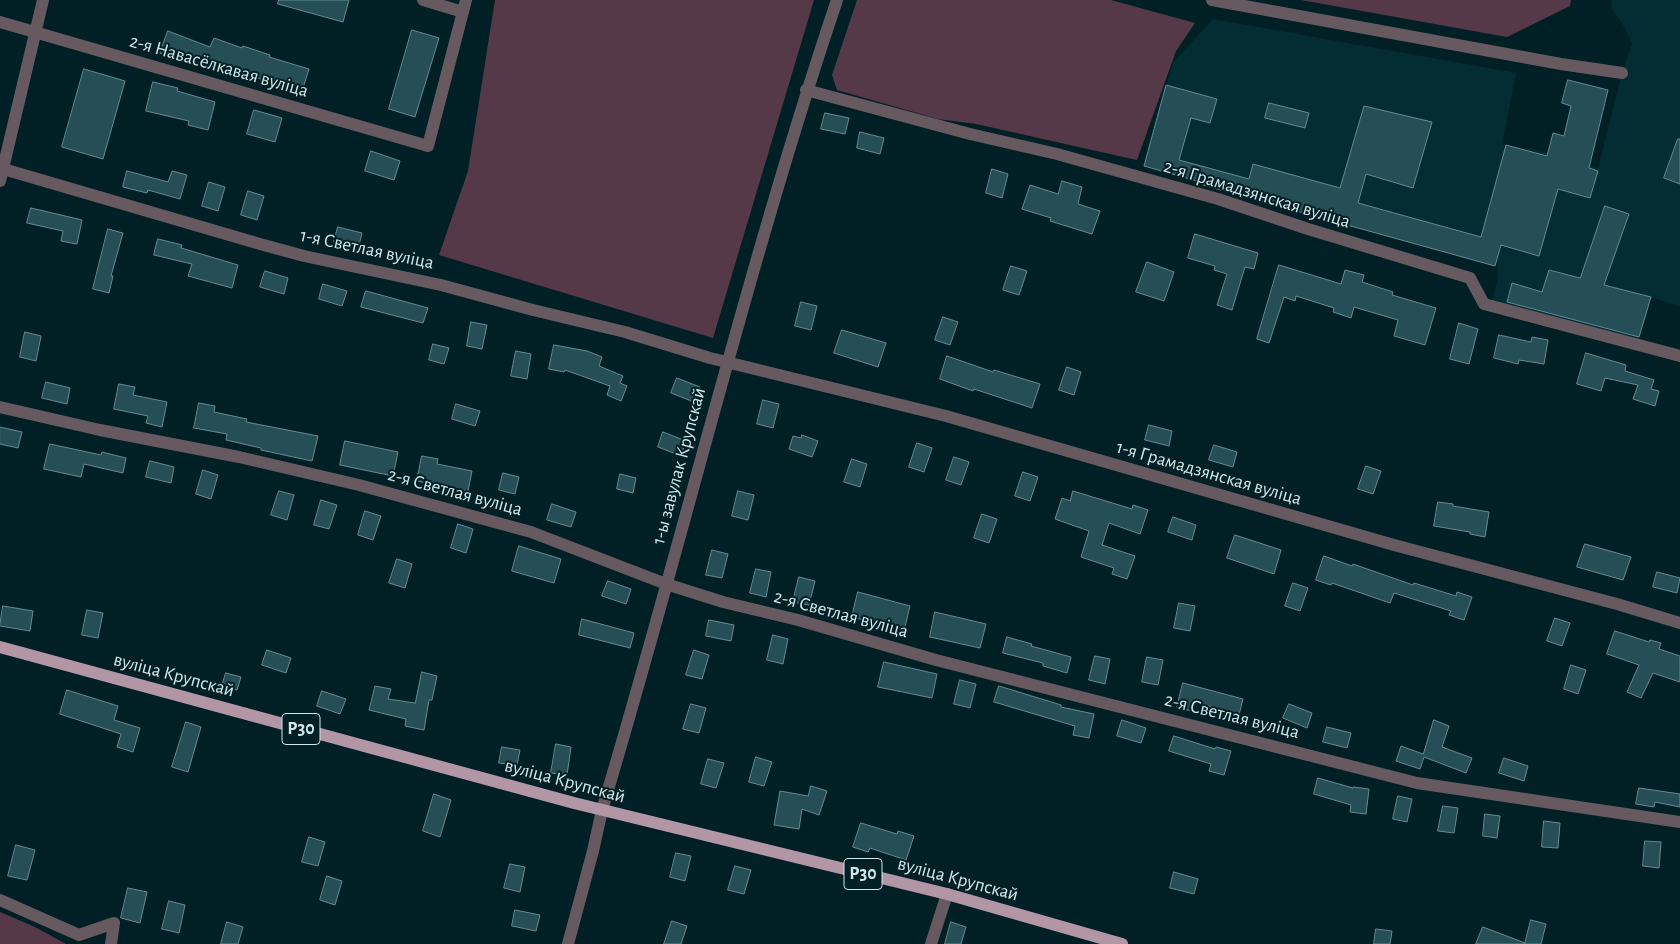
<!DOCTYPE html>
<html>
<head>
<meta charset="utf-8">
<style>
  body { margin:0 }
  canvas { display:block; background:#012025 }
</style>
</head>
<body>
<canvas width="1680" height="944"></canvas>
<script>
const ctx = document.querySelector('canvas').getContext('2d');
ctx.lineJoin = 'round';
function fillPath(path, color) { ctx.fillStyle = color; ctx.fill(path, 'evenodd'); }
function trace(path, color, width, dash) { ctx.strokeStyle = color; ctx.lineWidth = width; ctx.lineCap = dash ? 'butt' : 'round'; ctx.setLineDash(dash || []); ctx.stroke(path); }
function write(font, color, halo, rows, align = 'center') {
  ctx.font = font + ' "Alegreya Sans",sans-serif'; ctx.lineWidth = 4; ctx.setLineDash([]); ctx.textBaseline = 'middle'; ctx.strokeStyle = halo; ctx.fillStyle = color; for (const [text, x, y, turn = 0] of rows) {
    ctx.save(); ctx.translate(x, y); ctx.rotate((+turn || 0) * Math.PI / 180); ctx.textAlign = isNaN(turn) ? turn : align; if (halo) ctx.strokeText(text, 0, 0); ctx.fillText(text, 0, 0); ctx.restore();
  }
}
const built = new Path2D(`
  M1612,0H1680V307L1651,297L1638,339L1492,300L1498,279V257L1495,266L1203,185L1195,180L1144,166L1173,63L1213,19L1516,73L1502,144L1527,150L1500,245V251L1529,148L1598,168L1622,73L1632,44L1625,28L1611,7Z`);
const green = new Path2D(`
  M495,0H814L713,338L439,255L468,171Z
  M857,0H1111L1195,23L1176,51L1137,160L976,124L938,119L837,90L832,75Z
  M1301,0H1571L1570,6L1507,37Z
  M0,912L35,927L66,944H0Z`);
const building = new Path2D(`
  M279,0H349L343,22L278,4Z
  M412,30L439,38L415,117L389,109Z
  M168,31L210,47L214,38L242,48L243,46L270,55L269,57L309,69L301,94L281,88L282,86L189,55L186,63L160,53Z
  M84,69L125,81L103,159L62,147Z
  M1568,80L1608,90L1589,168L1598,171L1590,198L1558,189L1539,256L1501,245L1495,266L1203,185L1204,183L1144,166L1166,85L1217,99L1210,123L1191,118L1179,160L1249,179L1253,164L1340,188L1364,106L1432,122L1413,188L1366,174L1358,203L1481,237L1506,145L1547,156L1553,133L1564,136L1571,106L1562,103Z
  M153,82L178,88L177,91L215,102L208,130L188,125L189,121L146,111Z
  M1269,103L1309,113L1305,128L1265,118Z
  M254,110L282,118L275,142L247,134Z
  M825,113L849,118L845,134L821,129Z
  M860,132L884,138L880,154L857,148Z
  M1678,139H1680V184L1664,178Z
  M371,151L400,161L394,180L365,171Z
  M992,169L1008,174L1002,198L986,193Z
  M127,171L168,182L172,171L187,175L180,199L148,190L147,193L123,187Z
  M1062,181L1082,187L1078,204L1100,211L1092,234L1050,221L1051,218L1022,209L1030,185L1058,194Z
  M209,182L225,187L218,211L202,206Z
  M248,191L264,196L257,220L241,215Z
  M1605,206L1629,214L1604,285L1651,297L1639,337L1507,302L1512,283L1542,292L1549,270L1580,278Z
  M31,208L82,220L77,244L61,241L63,231L27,223Z
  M338,227L362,233L358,249L334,242Z
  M108,229L123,233L111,276H113L109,293L93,289Z
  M1195,234L1258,253L1254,269L1245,267L1232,310L1217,305L1227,274L1214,270L1215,266L1188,258Z
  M158,239L182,245L181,248L238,265L232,288L188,276L192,264L154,255Z
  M1147,262L1174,272L1164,301L1136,292Z
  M1279,265L1341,284L1345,270L1364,275L1362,282L1393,292L1392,295L1436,308L1425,345L1394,336L1398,320L1354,307L1351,318L1333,312L1334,308L1296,296L1295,301L1284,297L1269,343L1257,339Z
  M1011,266L1027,271L1019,295L1003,290Z
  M265,271L288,278L284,294L260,287Z
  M323,284L347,291L342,306L319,299Z
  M366,291L428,308L423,323L361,307Z
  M801,302L817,306L811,330L795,326Z
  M943,317L958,322L950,345L935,340Z
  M471,322L487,325L482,349L467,346Z
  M1459,323L1478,329L1469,364L1450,359Z
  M842,330L886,343L878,367L834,353Z
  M25,332L41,336L36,361L20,357Z
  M1499,335L1531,342L1532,337L1548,340L1544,364L1519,360L1518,364L1494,358Z
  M433,344L449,348L444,364L429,360Z
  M554,345L587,351L602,357L599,366L623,376L620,383L627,386L621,401L607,395L610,386L565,370L564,372L549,369Z
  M516,351L531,354L527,379L511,376Z
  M1586,353L1626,365L1625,371L1654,380L1651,389L1659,391L1655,406L1633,399L1638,385L1605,378L1601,391L1577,384Z
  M947,356L993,372L994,370L1040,384L1032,408L974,389L973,391L940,379Z
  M1067,367L1081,372L1074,395L1059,390Z
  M677,378L700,387L694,402L671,393Z
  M46,382L70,388L67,404L42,398Z
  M119,384L135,387L133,395L167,402L162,427L146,423L148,416L114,409Z
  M763,400L779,404L773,428L757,424Z
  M199,403L215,406L214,412L247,419L246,422L318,436L312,461L261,450V448L226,440L227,434L194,428Z
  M456,404L480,411L475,426L452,419Z
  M1149,425L1172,431L1169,446L1145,440Z
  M0,427L22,432L18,448L0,444Z
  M663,432L686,441L681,456L658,447Z
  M802,435L818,441L812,457L789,449L793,436L801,438Z
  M345,441L398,452L393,476L340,465Z
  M917,443L932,448L924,472L909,467Z
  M50,444L101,455L102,452L126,458L123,473L84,464L81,477L44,469Z
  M1214,445L1237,452L1233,467L1209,460Z
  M422,456L438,459L437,464L472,471L467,496L451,493L452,488L417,481Z
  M954,457L969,462L961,485L946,480Z
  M852,459L867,464L860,487L844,482Z
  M150,461L174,467L171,483L146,477Z
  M1366,466L1381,471L1373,494L1358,489Z
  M203,470L218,475L211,499L196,494Z
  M1023,472L1038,477L1030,501L1015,496Z
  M503,473L519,477L515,494L499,490Z
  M620,474L636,478L633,493L617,489Z
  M279,491L294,495L287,520L271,515Z
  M738,491L754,495L748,520L732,516Z
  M1073,491L1132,509L1133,505L1148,510L1140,534L1109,523L1102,545L1135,556L1127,579L1112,574L1114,568L1081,557L1089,531L1055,519L1062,498L1070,501Z
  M321,500L337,505L329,529L314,525Z
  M1438,502L1453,504V506L1489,512L1485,537L1470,534V532L1434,526Z
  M552,504L576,512L571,527L547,520Z
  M365,511L381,516L373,540L358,535Z
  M982,514L997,519L989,543L974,538Z
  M1173,517L1196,525L1192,540L1168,532Z
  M458,524L473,529L466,553L451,548Z
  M1235,535L1281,550L1274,574L1227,558Z
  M1585,544L1631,557L1623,580L1577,567Z
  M519,546L561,559L554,583L512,571Z
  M712,550L728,554L722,578L706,575Z
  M1324,556L1352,566L1353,564L1413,585L1414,583L1456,596L1457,592L1472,597L1464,620L1449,615L1451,611L1394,593L1390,603L1332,583L1331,585L1316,580Z
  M397,559L412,564L405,588L389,583Z
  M756,569L771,572L766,597L750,593Z
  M1657,572L1680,578L1677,593L1653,587Z
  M799,577L815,581L809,605L793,602Z
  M608,581L631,589L626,604L602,596Z
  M1293,583L1308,588L1300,611L1285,606Z
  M858,592L910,606L904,631L852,617Z
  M1179,603L1195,606L1190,631L1174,628Z
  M3,606L33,611L30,631L0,626Z
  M87,610L103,613L98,638L82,635Z
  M935,612L986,624L980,648L930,637Z
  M1555,618L1570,623L1562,646L1547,641Z
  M582,619L634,633L630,648L579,635Z
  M709,620L734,625L731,641L706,636Z
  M1615,631L1649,642L1650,640L1661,643L1659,649L1680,656V682L1653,673L1641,698L1627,692L1639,665L1607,654Z
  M773,635L788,639L783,664L767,660Z
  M1007,637L1032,644L1031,646L1071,657L1067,673L1043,666V663L1003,653Z
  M267,650L291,658L286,673L262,665Z
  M694,650L709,655L702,679L686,675Z
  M1095,656L1110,659L1105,684L1089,680Z
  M1147,657L1163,660L1158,685L1142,682Z
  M884,662L937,674L932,698L878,687Z
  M1571,665L1586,670L1578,694L1564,689Z
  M422,672L437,676L432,700H429L424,730L405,726L406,719L369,710L375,686L391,689L388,699L415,703Z
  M226,673L241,677L237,690L222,686Z
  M960,680L976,684L970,708L954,704Z
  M1183,683L1243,699L1239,715L1195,702L1193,711L1177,708Z
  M999,686L1061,705V707L1094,714L1089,738L1073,735L1075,726L994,702Z
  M67,690L118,706L114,720L140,728L133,752L117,747L121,734L60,714Z
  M322,691L346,699L340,714L317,706Z
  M691,704L706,708L699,733L683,729Z
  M1289,704L1312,713L1307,728L1283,718Z
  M1122,720L1146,728L1141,743L1117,736Z
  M1434,720L1449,726L1442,747L1472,758L1466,773L1424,757L1420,769L1396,761L1401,746L1423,754Z
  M186,722L201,727L188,772L172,767Z
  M1327,727L1351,733L1347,748L1323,742Z
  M1174,736L1215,749L1216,747L1231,751L1224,775L1209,771L1211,764L1169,751Z
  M556,744L571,747L567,775L551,773Z
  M502,747L520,750L517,765L499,763Z
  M756,757L772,762L764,786L749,782Z
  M1504,758L1528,766L1524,781L1499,773Z
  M708,759L724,763L716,788L701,784Z
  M1318,778L1353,788V787L1369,789L1366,814L1350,812L1351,805L1314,794Z
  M811,786L827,791L819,815L802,809L799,829L774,825L780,791L808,796Z
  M1639,788L1680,794V807L1655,802L1654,807L1636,804Z
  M434,794L451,800L440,837L423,831Z
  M1398,796L1412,799L1407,822L1393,819Z
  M1443,806L1458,808L1454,833L1438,831Z
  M1485,814L1500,816L1497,838L1483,836Z
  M1544,821L1560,823L1558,848L1542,847Z
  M861,823L897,834L898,831L914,836L906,860L870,848L868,852L853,847Z
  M309,837L325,842L318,866L302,862Z
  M1645,841L1661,842L1659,868L1643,866Z
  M16,845L35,850L27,880L8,876Z
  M676,853L691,856L685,881L670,877Z
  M510,864L525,867L520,892L504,888Z
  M735,866L751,870L744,894L728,890Z
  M1174,872L1198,879L1194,894L1170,888Z
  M327,876L342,881L335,905L320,900Z
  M128,888L147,892L140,923L121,918Z
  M169,901L185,905L179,933L162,929Z
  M515,910L540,915L536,931L512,926Z
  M1531,920L1546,924L1541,944H1525Z
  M672,921L687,926L681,944H664Z
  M227,922L243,927L238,944H221Z
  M951,922L966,927L961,944H945Z
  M1483,927L1525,943V944H1476Z
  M1376,929L1392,931L1390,944H1374Z`);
const minor = new Path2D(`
  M423,0L463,12
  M1212,0L1561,64L1622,73
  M0,22L428,146L466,0
  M806,90L970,134L1057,154L1218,199L1308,229L1470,278L1484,304L1680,356
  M0,168L260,244L304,256L441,285L533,310L625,332L710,358L946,416L1394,545L1617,604L1680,623
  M0,181L43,0
  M0,407L100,430L239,457L359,485L531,532L666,584L723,602L798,620L936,660L1417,783L1680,822
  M0,900L79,935L114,923L111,944
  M568,944L593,851L602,810C683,541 747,267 837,0
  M931,944L947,894`);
const major = new Path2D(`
  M0,647L574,803L947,894L1122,944`);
const shields = [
  [301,729,38],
  [863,874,38]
];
const shieldNames = [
  ["Р30",301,729],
  ["Р30",863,874]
];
const streetNames = [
  ["2-я Навасёлкавая вуліца",219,66,16],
  ["2-я Грамадзянская вуліца",1257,194,17],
  ["1-я Светлая вуліца",367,249,12],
  ["1-ы завулак Крупскай",679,466,-75],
  ["1-я Грамадзянская вуліца",1209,473,16],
  ["2-я Светлая вуліца",455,492,15],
  ["2-я Светлая вуліца",841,614,15],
  ["вуліца Крупскай",174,675,15],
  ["2-я Светлая вуліца",1232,716,14],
  ["вуліца Крупскай",565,781,15],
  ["вуліца Крупскай",958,879,15]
];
fillPath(built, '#042d33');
fillPath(green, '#553948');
fillPath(building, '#254e56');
trace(building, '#628c94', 1);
trace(minor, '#675960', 12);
trace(major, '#b396a5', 12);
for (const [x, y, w] of shields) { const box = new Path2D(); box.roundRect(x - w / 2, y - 15.5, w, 31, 4); ctx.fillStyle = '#012025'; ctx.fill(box); trace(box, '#d2e7eb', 1); }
write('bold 18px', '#d2e7eb', null, shieldNames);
write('19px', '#d2e7eb', '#012025', streetNames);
</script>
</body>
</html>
